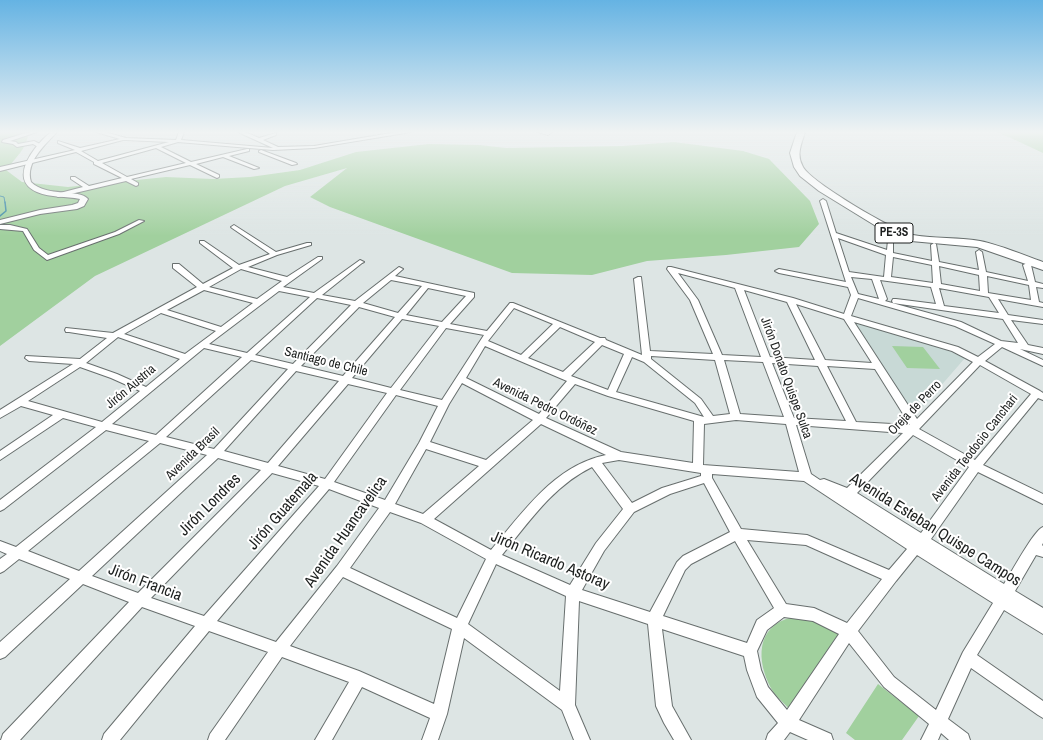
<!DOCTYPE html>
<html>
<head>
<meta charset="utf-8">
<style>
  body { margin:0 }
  canvas { display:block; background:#dde5e4 }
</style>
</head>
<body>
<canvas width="1043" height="740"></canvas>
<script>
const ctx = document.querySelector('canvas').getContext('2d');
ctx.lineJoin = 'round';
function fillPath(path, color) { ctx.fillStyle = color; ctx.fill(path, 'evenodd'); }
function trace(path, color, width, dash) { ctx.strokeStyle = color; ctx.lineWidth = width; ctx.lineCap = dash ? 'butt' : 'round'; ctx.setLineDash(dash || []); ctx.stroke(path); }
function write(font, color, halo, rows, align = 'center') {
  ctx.font = font + ' "Archivo Narrow",sans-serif'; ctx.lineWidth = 4; ctx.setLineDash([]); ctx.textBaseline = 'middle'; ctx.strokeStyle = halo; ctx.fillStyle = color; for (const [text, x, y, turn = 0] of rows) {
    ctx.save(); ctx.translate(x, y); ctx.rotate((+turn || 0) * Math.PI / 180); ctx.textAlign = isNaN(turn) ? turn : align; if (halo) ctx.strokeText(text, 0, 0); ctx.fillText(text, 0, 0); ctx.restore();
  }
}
const built = new Path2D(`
  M853,319L940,347L965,358L912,419Z`);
const green = new Path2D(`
  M0,132H29C25,151 17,156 6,170L22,182L68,187L166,177L213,179L250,177L300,170L356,152L429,144L479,145L506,148L623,146L674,142L743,151L769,159L810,201L819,224L799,247L726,255L647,261L592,275L512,273L330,207L310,197L347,168L285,186L95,276L0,346Z
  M996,132H1043V153L1011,138Z
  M892,346L923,347L940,369L907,368Z
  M805,618L824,623L842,634L791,711C786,705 779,699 774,693C758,668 753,631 786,619C791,617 799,618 805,618Z
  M878,684L919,716L902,740H855L846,733Z`);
const streamFar1 = new Path2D(`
  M0,196L4,197L5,203`);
const stream = new Path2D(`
  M0,216L6,211L5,202`);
const minor = new Path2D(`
  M29,132H37L10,141L16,142L18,144L34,141L42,145V147H38L33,144L17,147L13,144L2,142L3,140Z
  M96,132H105L126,138L176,140L179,132H184L181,140L273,148L238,132H245L259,138L276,133V135L263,140L278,147L314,146L397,132H411L314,148L273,150L178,142L161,147L191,162L247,149H249V151L229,156L259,168L254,169L223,157L196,164L219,175V177L217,178L190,165L131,179L138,183V185L136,186L126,181L58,197L55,195L56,194L83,187L71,179V177H75L89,186L122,178L94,164V162L76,152L0,171V167L75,150L58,143V141L80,148L120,139ZM123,140H126L169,142L98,161L81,151ZM156,148L186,163L127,177L102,163Z
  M537,132H552L548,135Z
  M261,150L296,163L297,164L292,165L259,152V151Z
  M823,199L826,201L836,233L887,250L888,240L889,239H893V253L932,261L931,245L934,243L936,244L939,262L979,270L976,252L979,250L982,252L986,272L1028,281L1023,265L1027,263L1031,265L1035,282L1043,284V288L1036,287L1039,302L1043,303V307L998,299L1008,315L1043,320V324L1011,320L1028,345L1043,348V354L1020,349L1043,360V366L1002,347L985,361L1040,391L1043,393V400L1038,398L983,465L1043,494V504L978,472L931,539L1004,584C1011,573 1034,530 1043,527V543L1042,545L1043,546V557L1036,555L1015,591L1043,608V634L1004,610L977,655L1043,701V718L1038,715L971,668L948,719L968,734L970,740H949L941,733L938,740H921L929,724L884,687L849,643L799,720L831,734L833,740H808L790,732L784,740H766L768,734L778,723L757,697L747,670L744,656L662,629L672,706L691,740H674L664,723L656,706L648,624L579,601L575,705L590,740H574L562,710L464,638L447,714L438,740H422L430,718L362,687L332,740H315L349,682L282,657L225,740H208L210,734L268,652L209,631L120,740H102L104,734L195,626L142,607L20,740H1L3,734L129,602L83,584L5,657L0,659V642L70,579L19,559L4,571L0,573V559L7,554L0,551V541L16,547L149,441L106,430L4,509L0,511V500L96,427L63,418L0,460V451L53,415L21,406L0,418V410L73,364L29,361L25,358L26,356L80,359L107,338L69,332H66L65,330L66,328L113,333L197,287L173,268V264H179L203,284L233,268L200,243V241H204L239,265L270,254L232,228L231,227L234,225L276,252L307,243H311V245L277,255L248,267L287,277L318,257H322V259L283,287L314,293L360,260L364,262L362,263L322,295L355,301L399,267L403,269L395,276L474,293V297L450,324L487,331L510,303H513L600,338H605L606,340L642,355L634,279L638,277H641L650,351L713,354L690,300L667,269L668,267H671L793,298L844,314L851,295L848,287L779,273L775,271L779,269L846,282L820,201ZM838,238L886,255L884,277L849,272ZM893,257L932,265L933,283L891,277ZM939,266L979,275L980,291L941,284ZM241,269L282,281L257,299L209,287ZM678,273L735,288L761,357L722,355L698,300ZM987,276L1029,285L1031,300L988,293ZM851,277L872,279L879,299L858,294ZM391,280L422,286L398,313L363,303ZM880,280L931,287L936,304L896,299H893L892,301L893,303L1003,319L1018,343L1001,341L961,322L885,301L887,299ZM428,288L466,296L442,322L406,315ZM939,288L989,297L999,313L944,306ZM204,290L253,303L221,327L167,310ZM744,290L787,302L815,360L770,357ZM279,291L310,297L247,353L209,344ZM317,298L351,305L293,364L255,355ZM858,298L955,326L995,344L978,357L958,347L851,316ZM796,304L844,319L872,363L825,360ZM359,307L395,317L343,376L301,366ZM514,308L553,324L521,355L488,341ZM161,313L216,331L185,354L124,334ZM402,319L439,326L391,388L352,378ZM854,322L952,351L973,362L917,419ZM560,327L595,342L563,372L528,358ZM446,328L484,335L442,400L400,390ZM118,337L180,359L146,387L117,374L86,363ZM602,345L624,354L608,390L571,376ZM485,346L567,381L539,414L466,378ZM204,348L242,357L156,435L112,424ZM651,356L715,360L730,414L713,416L701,399L651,359ZM632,357L644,362L695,403L704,417L616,392ZM251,360L288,369L214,449L166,437ZM724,360L763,362L784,417L740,414ZM772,363L818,366L846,421L794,418ZM980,365L1031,394L975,460L919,429ZM827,366L875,369L910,425L856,422ZM80,367L111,378L140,391L102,422L28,401ZM296,371L339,381L268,463L224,451ZM462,383L533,420L486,460L430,442L449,404ZM348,384L387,393L325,479L278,466ZM575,384L608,396L694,421L693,463L621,452L546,418ZM396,395L438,406L419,443L385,500L334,482ZM736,420L786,424L799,472L703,465L704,424ZM541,424L606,455C555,465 523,512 491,550L434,519ZM796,425L903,433L847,488L824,479L820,480L811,474ZM913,435L969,467L921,533L857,493ZM160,443L207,455L79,571L28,551ZM426,449L479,466L423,514L395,504ZM218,458L261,470L138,593L92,576ZM619,460L701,473V476L662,488L632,503L602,463ZM592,467L623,509L596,543L570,585L502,555C529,522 553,486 592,467ZM272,473L319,486L204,616L151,598ZM712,474L804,481L907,549L889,570L807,535L741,529L712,478ZM704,483L730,532L683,556L677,562L650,612L582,590L604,551L634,512L670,494ZM329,489L379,508L337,566L276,642L217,621ZM390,512L421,523L486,559L457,618L350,568ZM747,540L806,545L882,579L847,623L814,608L786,604ZM735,541L774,608L757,620L747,643L663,616L685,570L691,564ZM917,555L993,603L963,652L936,710L894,677L858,631L896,581ZM496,564L566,596L560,691L468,624ZM343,577L452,629L434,704L359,671L290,646ZM784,617L813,621L839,634L787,710L768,687L761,670L757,651L767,630Z
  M139,220L144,221L119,234L47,260L34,250L23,231L0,229V225H10L27,229L39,248L48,255L115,232Z`);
const tertiary = new Path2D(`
  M51,132H57C45,145 25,162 31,182C47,198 79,188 88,199L84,206L77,209L40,214L0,224V220L40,210L72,205L78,203L80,199C66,196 51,198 37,192C7,179 35,145 51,132Z`);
const trunk = new Path2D(`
  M797,132H805C801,145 796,155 803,167C811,182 895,232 913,235C935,239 958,237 980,241C1000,245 1023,255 1043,262V270L977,247L911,241L889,234L819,191L800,176L794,167L790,153Z`);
const shields = [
  [894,233,38]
];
const shieldNames = [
  ["PE-3S",894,233]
];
const streetNames = [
  ["Santiago de Chile",326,362,14],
  ["Jirón Donato Quispe Sulca",786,378,70],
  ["Jirón Austria",131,387,-40],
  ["Avenida Pedro Ordóñez",545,407,26],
  ["Oreja de Perro",915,408,-46],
  ["Avenida Teodocio Canchari",975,448,-52],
  ["Avenida Brasil",193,454,-44]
];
const nearStreetnames = [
  ["Jirón Londres",210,505,-45],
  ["Jirón Guatemala",283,511,-49],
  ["Avenida Esteban Quispe Campos",935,530,32],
  ["Avenida Huancavelica",346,532,-55],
  ["Jirón Ricardo Astoray",550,561,23],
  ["Jirón Francia",145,583,21]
];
fillPath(built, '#c8d9d6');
fillPath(green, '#a1d09e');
trace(streamFar1, '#3686a3', 1);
trace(stream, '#3686a3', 1.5);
trace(minor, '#686f6e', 2);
trace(tertiary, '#686f6e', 2);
trace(trunk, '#686f6e', 2);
fillPath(minor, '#fff');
fillPath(tertiary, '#fff');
fillPath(trunk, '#fff');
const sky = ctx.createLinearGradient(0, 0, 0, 236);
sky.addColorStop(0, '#65b3e3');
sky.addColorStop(0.56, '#f0f3f3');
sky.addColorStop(1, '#f0f3f300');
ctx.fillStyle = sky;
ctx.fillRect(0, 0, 1043, 236);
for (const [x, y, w] of shields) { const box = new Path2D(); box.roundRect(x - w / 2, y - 10, w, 20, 3); ctx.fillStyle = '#fff'; ctx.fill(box); trace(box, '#1c1f1e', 1); }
write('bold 12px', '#1c1f1e', null, shieldNames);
write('13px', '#1c1f1e', '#fff', streetNames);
write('16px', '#1c1f1e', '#fff', nearStreetnames);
</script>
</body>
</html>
